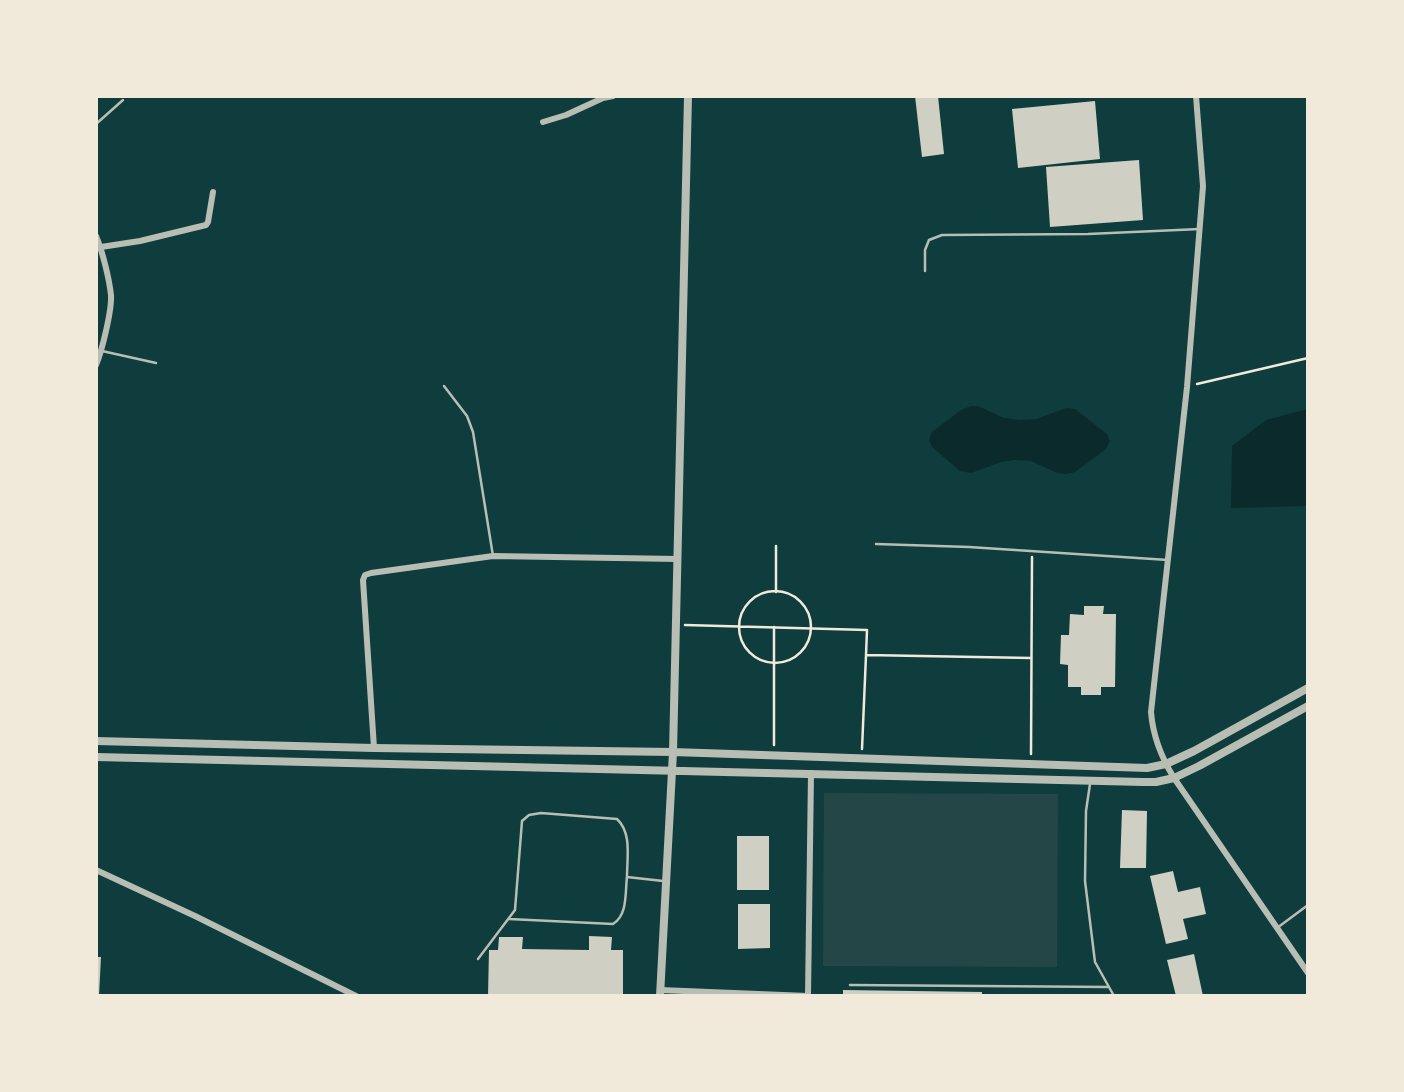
<!DOCTYPE html>
<html>
<head>
<meta charset="utf-8">
<style>
  body { margin:0 }
  #map { position:relative; width:1404px; height:1092px; overflow:hidden; background:#0f3d3e; font-family:"Archivo Narrow",sans-serif }
  canvas { display:block }
  .frame { position:absolute; inset:0; border:98px solid #f1e9da; pointer-events:none }
</style>
</head>
<body>
<div id="map">
<canvas width="1404" height="1092"></canvas>
<div class="frame"></div>
</div>
<script>
const ctx = document.querySelector('canvas').getContext('2d');
ctx.lineJoin = 'round';
function fillPath(path, color) { ctx.fillStyle = color; ctx.fill(path, 'evenodd'); }
function trace(path, color, width, dash) { ctx.strokeStyle = color; ctx.lineWidth = width; ctx.lineCap = dash ? 'butt' : 'round'; ctx.setLineDash(dash || []); ctx.stroke(path); }
const green = new Path2D(`
  M824,793L1058,794L1057,967L823,966Z`);
const water = new Path2D(`
  M971,406H978L1004,418L1020,420L1037,419L1066,408L1075,409L1107,434L1110,441L1106,449L1075,472L1066,474L1057,473L1031,461L1015,460L1001,462L971,473L960,471L932,447L929,440L932,432L961,410Z
  M1308,409V506L1231,508L1232,446L1266,420Z`);
const building = new Path2D(`
  M915,96H938L944,154L922,157Z
  M1095,101L1100,159L1018,168L1012,109Z
  M1139,160L1143,220L1050,227L1046,167Z
  M1084,606H1104L1103,614H1116L1115,687H1101V695H1081V687H1068V665L1060,664L1061,635H1069L1070,614L1084,615Z
  M1122,810L1147,811L1146,868H1120Z
  M737,836H769V890H737Z
  M1173,871L1178,892L1200,887L1206,914L1183,919L1188,939L1166,944L1150,876Z
  M738,904H770V948L738,949Z
  M589,936L612,937L611,950H623V996H488L489,950H498L499,937H523L522,949L589,950Z
  M1194,954L1203,996H1176L1167,960Z
  M96,957H101L99,996H96Z
  M843,990L982,992V996H843Z`);
const path = new Path2D(`
  M1197,384L1308,358
  M739 627a36 36 0 1 1 72 0a36 36 0 1 1-72 0Z
  M776,592V546
  M685,625L867,630L866,655
  M774,627V745
  M862,749L866,655L1031,658
  M1031,754L1032,557`);
const service = new Path2D(`
  M96,124L123,100
  M925,271V250L929,240L942,235L1088,234L1200,229
  M102,351L156,363
  M444,386L467,416L473,432L493,556
  M876,544L969,547L1168,560
  M1090,784L1086,811L1085,881L1095,962L1114,996
  M509,919L613,924C628,915 625,892 627,877
  M1277,928L1308,905
  M478,959L515,910L522,821L529,815L541,813L617,819C632,833 627,857 627,877L663,881
  M850,985L1109,987`);
const minor = new Path2D(`
  M1196,96L1203,186L1187,387L1151,712C1153,737 1161,757 1174,778L1308,973
  M543,122L566,115L603,98L613,96
  M96,236C103,253 109,278 111,295C112,310 102,351 96,365
  M101,247L140,241L206,225L208,222L213,192
  M374,748L363,580L365,575L371,573L493,556L678,559
  M96,870L195,916L356,996
  M660,990L808,996L811,773`);
const tertiary = new Path2D(`
  M96,741L374,748L673,752L1147,768L1166,764L1194,751L1308,688
  M96,757L1143,782H1156L1174,778L1199,766L1308,706
  M660,996L673,752L688,96`);
fillPath(green, '#244646');
fillPath(water, '#0a2a2b');
fillPath(building, '#cfcfc3');
trace(path, '#f1e9da', 2.5);
trace(service, '#b8beb3', 2.5);
trace(minor, '#b8beb3', 6);
trace(tertiary, '#b8beb3', 8);
</script>
</body>
</html>
